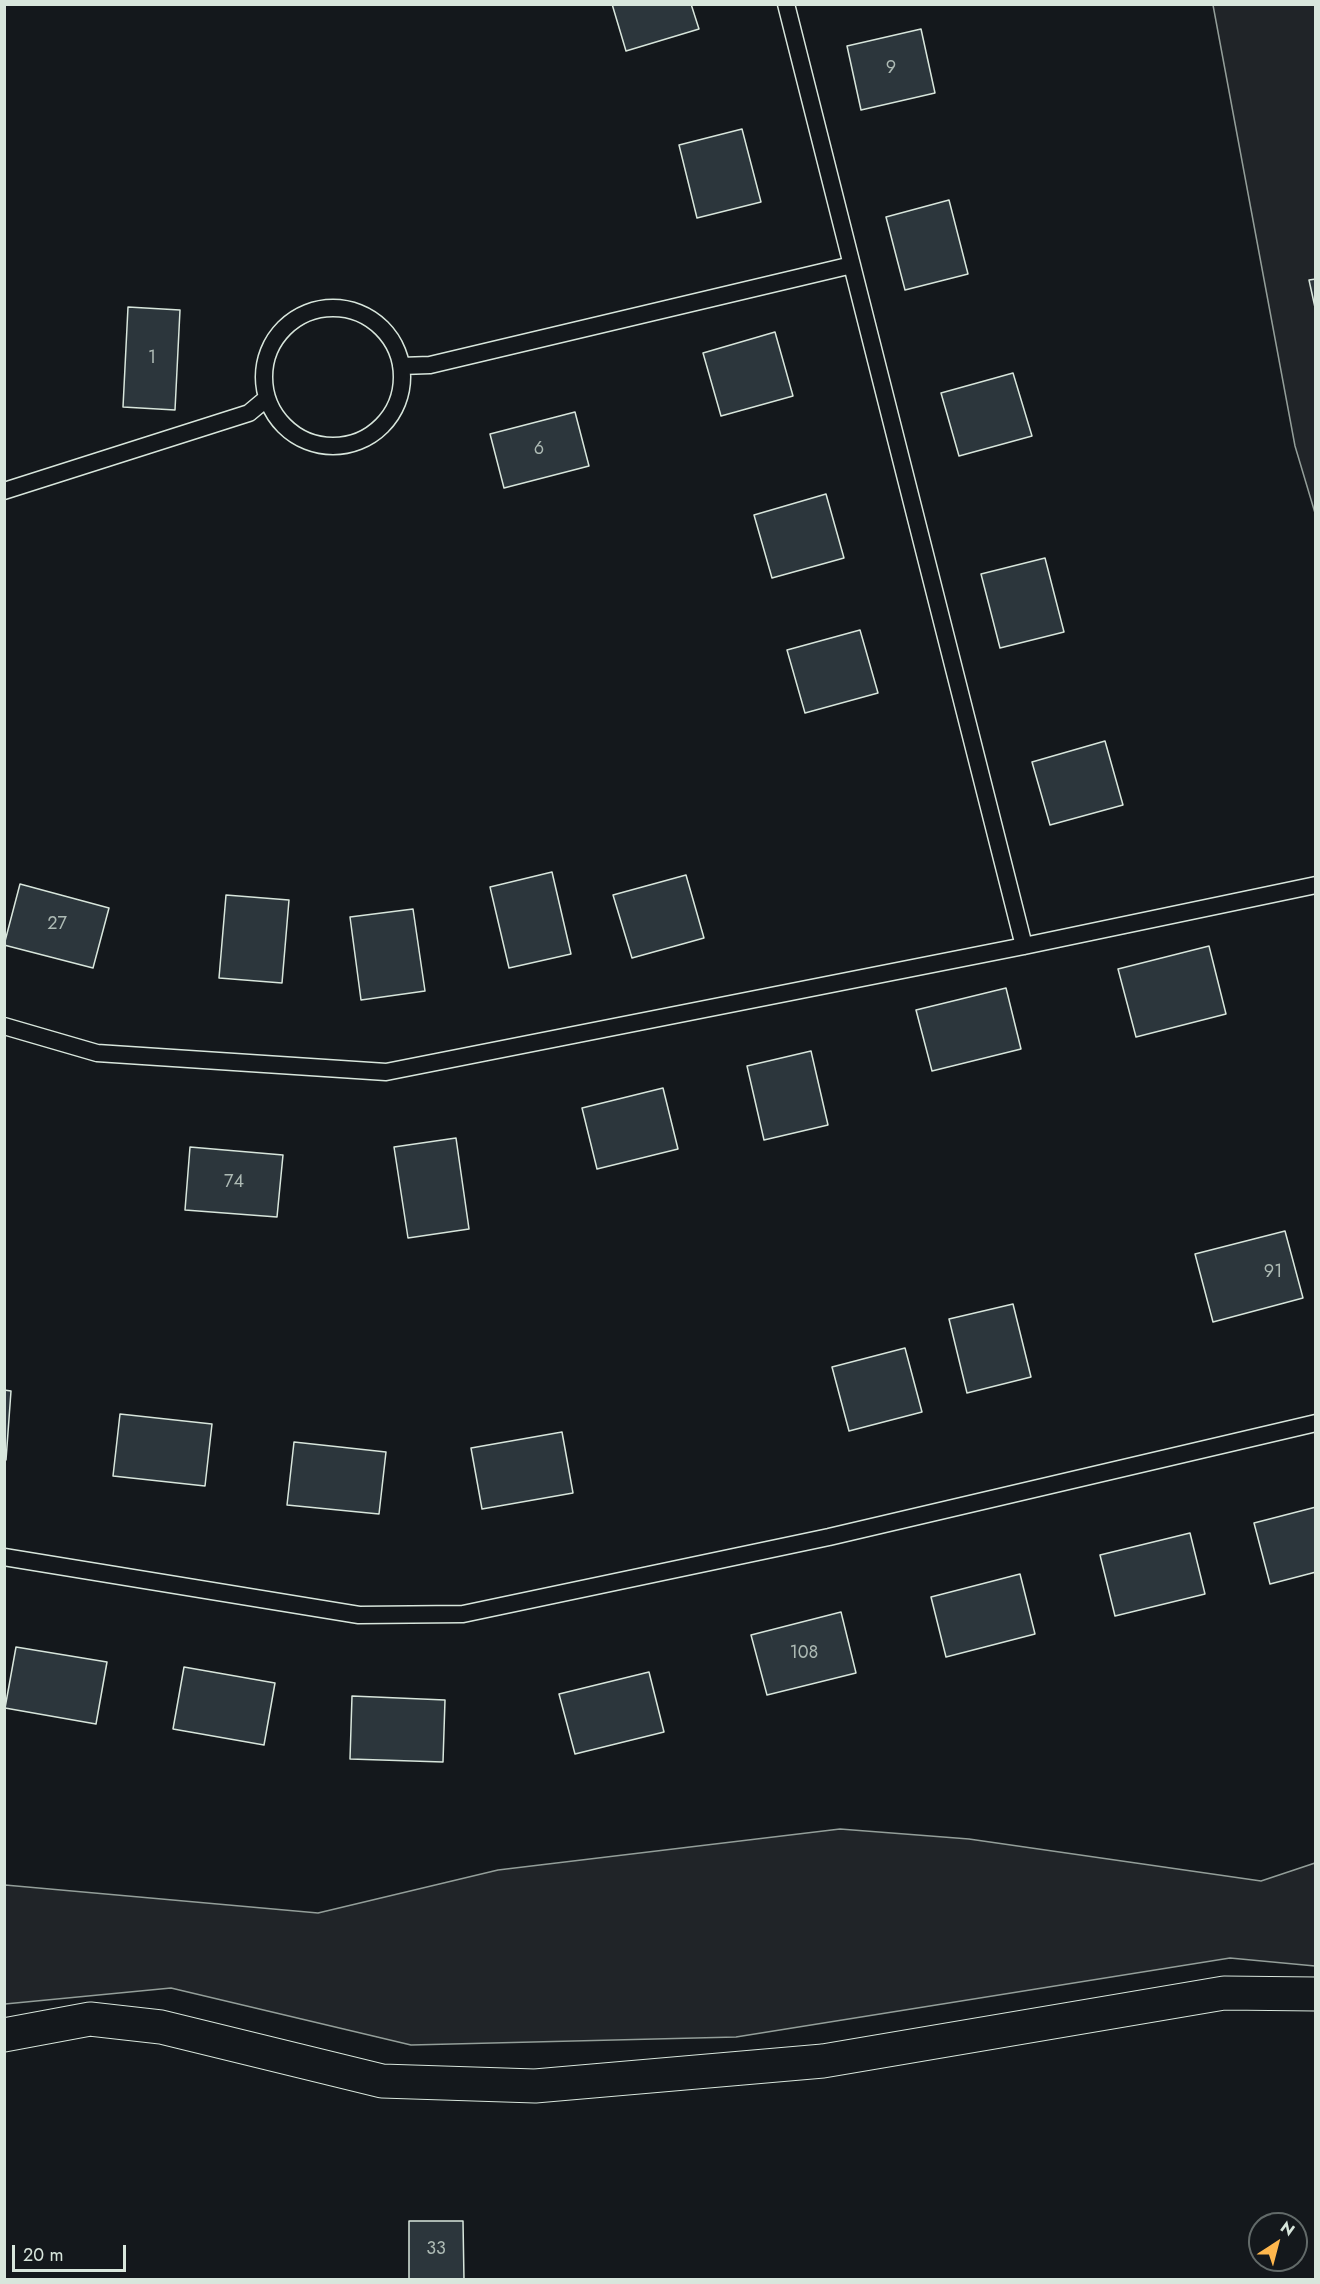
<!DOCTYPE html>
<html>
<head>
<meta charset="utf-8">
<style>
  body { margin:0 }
  #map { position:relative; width:1320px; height:2284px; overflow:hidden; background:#14181c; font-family:Jost,sans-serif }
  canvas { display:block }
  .frame { position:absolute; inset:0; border:6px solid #d8e6dc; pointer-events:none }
  .north { position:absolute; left:1248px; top:2212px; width:60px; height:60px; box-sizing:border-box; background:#14181c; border:2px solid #626a69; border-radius:50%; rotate:36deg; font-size:16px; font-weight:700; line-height:24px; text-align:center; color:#d8e6dc }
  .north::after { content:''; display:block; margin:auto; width:21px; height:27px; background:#ffb74d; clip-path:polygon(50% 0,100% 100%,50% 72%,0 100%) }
  .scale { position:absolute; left:12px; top:2245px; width:114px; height:27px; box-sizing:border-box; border:3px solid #d8e6dc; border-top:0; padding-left:8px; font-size:18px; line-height:21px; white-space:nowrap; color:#d8e6dc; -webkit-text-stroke:4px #14181c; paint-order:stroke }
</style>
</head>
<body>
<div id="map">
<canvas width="1320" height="2284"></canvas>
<div class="frame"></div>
<div class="north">N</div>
<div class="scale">20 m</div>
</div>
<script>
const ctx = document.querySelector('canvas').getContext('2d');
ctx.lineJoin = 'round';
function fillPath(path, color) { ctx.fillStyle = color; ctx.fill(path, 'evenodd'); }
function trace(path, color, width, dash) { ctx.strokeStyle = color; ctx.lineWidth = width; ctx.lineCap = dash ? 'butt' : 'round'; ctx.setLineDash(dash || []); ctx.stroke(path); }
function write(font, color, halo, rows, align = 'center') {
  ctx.font = font + ' Jost,sans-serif'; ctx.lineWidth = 4.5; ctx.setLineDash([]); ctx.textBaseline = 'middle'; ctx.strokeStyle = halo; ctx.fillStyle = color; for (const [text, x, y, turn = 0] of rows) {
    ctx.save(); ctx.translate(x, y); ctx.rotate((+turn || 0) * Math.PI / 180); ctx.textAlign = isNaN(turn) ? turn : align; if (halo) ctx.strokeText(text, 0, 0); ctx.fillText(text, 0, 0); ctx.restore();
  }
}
const green = new Path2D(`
  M1213,5H1315V513L1295,446Z
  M840,1829L969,1839L1261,1881L1315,1863V1966L1230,1958L736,2037L411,2045L171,1988L5,2004V1885L318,1913L498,1870Z`);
const building = new Path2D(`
  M612,4H691L699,29L626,51Z
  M921,29L935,93L861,110L847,46Z
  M742,129L761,202L697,218L679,145Z
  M949,200L968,274L905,290L886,217Z
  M1316,279V312L1309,280Z
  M128,307L180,310L175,410L123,407Z
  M775,332L793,396L721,416L703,353Z
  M1013,373L1032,436L959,456L941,393Z
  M575,412L589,466L504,488L490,434Z
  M826,494L844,558L772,578L754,515Z
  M1045,558L1064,632L1000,648L981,574Z
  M860,630L878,693L805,713L787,650Z
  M1105,741L1123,805L1050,825L1032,762Z
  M552,872L571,954L509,968L490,887Z
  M686,875L704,938L632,958L613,895Z
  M20,884L109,908L93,968L4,945Z
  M226,895L289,900L282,983L219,978Z
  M413,909L425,991L361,1000L350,917Z
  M1209,946L1226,1014L1136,1037L1118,969Z
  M1006,988L1021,1049L932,1071L916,1010Z
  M811,1051L828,1125L764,1140L747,1066Z
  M663,1088L678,1149L597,1169L582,1108Z
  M456,1138L469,1229L408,1238L394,1147Z
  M190,1147L283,1155L277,1217L185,1210Z
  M1285,1231L1303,1298L1213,1322L1195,1254Z
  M1013,1304L1031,1377L967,1393L949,1319Z
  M905,1348L922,1412L849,1431L832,1367Z
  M4,1390L11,1391L6,1460H4Z
  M120,1414L212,1424L205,1486L113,1476Z
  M562,1432L573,1493L482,1509L471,1448Z
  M294,1442L386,1452L379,1514L287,1505Z
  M1316,1507V1572L1270,1584L1254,1523Z
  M1190,1533L1205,1594L1115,1616L1100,1555Z
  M1020,1574L1035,1634L946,1657L931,1597Z
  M841,1612L856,1673L767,1695L751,1635Z
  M16,1647L107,1662L96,1724L5,1708Z
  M184,1667L275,1683L264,1745L173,1729Z
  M649,1672L664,1732L575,1754L559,1694Z
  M352,1696L445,1700L443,1762L350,1759Z
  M409,2221H463L464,2280H409Z`);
const lane = new Path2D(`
  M786,4L1024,946
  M264 377a69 69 0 1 1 138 0a69 69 0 1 1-138 0Z
  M401,366L430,365L852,265
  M4,491L249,413L267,398
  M4,1026L97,1053L386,1072L1024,946L1316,885
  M4,1557L359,1615L463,1614L829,1537L1316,1423`);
const street = new Path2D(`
  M4,2035L90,2019L161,2027L382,2081L535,2086L823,2061L1224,1993L1316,1994`);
const numberNames = [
  ["9",891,69],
  ["1",152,359],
  ["6",539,450],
  ["27",57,925],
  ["74",234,1183],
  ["91",1273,1273],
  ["108",804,1654],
  ["33",436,2250]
];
fillPath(green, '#202428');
trace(green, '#939e99', 1.5);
fillPath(building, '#2c363c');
trace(building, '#d8e6dc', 1.5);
trace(lane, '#d8e6dc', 19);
trace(street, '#d8e6dc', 35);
trace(lane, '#14181c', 16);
trace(street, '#14181c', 33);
write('18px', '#adbab4', null, numberNames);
</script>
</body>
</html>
